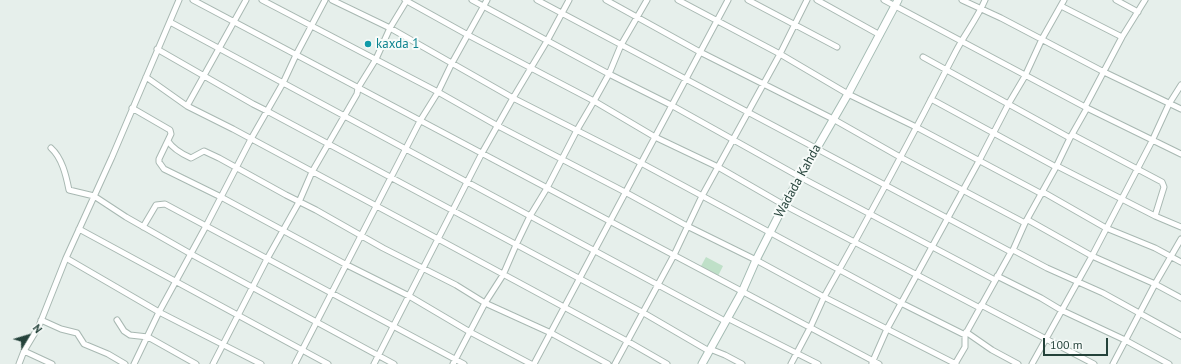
<!DOCTYPE html>
<html>
<head>
<meta charset="utf-8">
<style>
  body { margin:0 }
  #map { position:relative; width:1181px; height:364px; overflow:hidden; background:#e6efeb; font-family:"PT Sans",sans-serif }
  canvas { display:block }
  .north { position:absolute; left:8px; top:316px; width:40px; height:40px; -webkit-text-stroke:3px #f7fbf9; paint-order:stroke; rotate:52deg; font-size:11px; font-weight:700; line-height:16px; text-align:center; color:#24423a }
  .north::after { content:''; display:block; margin:auto; width:14px; height:18px; background:#24423a; clip-path:polygon(50% 0,100% 100%,50% 72%,0 100%) }
  .scale { position:absolute; left:1043px; top:338px; width:65px; height:18px; box-sizing:border-box; border:2px solid #24423a; border-top:0; padding-left:5px; font-size:12px; line-height:14px; white-space:nowrap; color:#24423a; -webkit-text-stroke:3px #f7fbf9; paint-order:stroke }
</style>
</head>
<body>
<div id="map">
<canvas width="1181" height="364"></canvas>
<div class="north">N</div>
<div class="scale">100 m</div>
</div>
<script>
const ctx = document.querySelector('canvas').getContext('2d');
ctx.lineJoin = 'round';
function fillPath(path, color) { ctx.fillStyle = color; ctx.fill(path, 'evenodd'); }
function trace(path, color, width, dash) { ctx.strokeStyle = color; ctx.lineWidth = width; ctx.lineCap = dash ? 'butt' : 'round'; ctx.setLineDash(dash || []); ctx.stroke(path); }
function write(font, color, halo, rows, align = 'center') {
  ctx.font = font + ' "PT Sans",sans-serif'; ctx.lineWidth = 4; ctx.setLineDash([]); ctx.textBaseline = 'middle'; ctx.strokeStyle = halo; ctx.fillStyle = color; for (const [text, x, y, turn = 0] of rows) {
    ctx.save(); ctx.translate(x, y); ctx.rotate((+turn || 0) * Math.PI / 180); ctx.textAlign = isNaN(turn) ? turn : align; if (halo) ctx.strokeText(text, 0, 0); ctx.fillText(text, 0, 0); ctx.restore();
  }
}
const green = new Path2D(`
  M706,257L723,266L718,276L701,266Z`);
const minor = new Path2D(`
  M193,0L879,364
  M262,0L438,92L498,126L625,192L687,226L756,260L824,297L956,364
  M332,0L390,28L513,98L641,163L901,303L965,335
  M405,0L468,35L594,101L655,137L718,167L784,205L980,308
  M472,0L609,74L671,105L800,177L995,280
  M537,0L1011,252
  M606,0L700,52L833,119L900,157L1025,223
  M678,0L780,54L848,94L916,127L1042,194
  M748,0L837,47
  M817,0L880,35
  M884,0L1087,108L1181,154
  M962,0L1001,18L1104,72L1181,109
  M1116,0L1138,12
  M1061,6L1122,37
  M170,22L725,321
  M157,49L253,104L267,111L642,312L709,351
  M923,57L1070,138
  M146,77L187,106L233,129L438,239L627,341L667,364
  M931,99L1056,167L1025,223L1013,250L1011,252L965,335V347L955,364
  M187,106L246,0
  M1085,107L1122,37L1145,0
  M132,108L170,130L171,134L159,159V162L164,169L221,197L345,264L409,296L470,332L531,364
  M1073,135L1162,182L1164,187L1155,216
  M168,141C173,149 182,154 191,158L204,151L219,158L286,195L316,210L383,248L456,285L485,303L551,333L608,364
  M51,148C62,158 66,175 69,190L94,196L126,217L191,254L394,364
  M1057,166L1155,216L1181,227
  M1056,167L1070,138L1087,108
  M1043,192L1106,228L1155,248L1181,262
  M1028,220L1092,256L1155,284L1181,298
  M143,227L156,205L165,204L464,364
  M79,229L328,364
  M1013,250L1047,268L1103,293L1181,336
  M66,258L159,312L261,364
  M997,276L1041,298L1061,310L1125,340L1169,364
  M981,305L1094,364
  M727,318L818,364
  M41,320L61,329L77,333L84,344L108,354L125,364
  M117,320L124,331L130,335L148,337L196,364
  M966,332L992,350L1018,364
  M710,349L725,355L742,364
  M24,351L52,364
  M872,363L887,329L979,161L1009,103L1025,76L1042,39L1064,0
  M19,364L24,351L39,326L66,258L112,157L179,0
  M134,364L159,312L206,226L251,139L283,83L296,55L325,0
  M213,364L267,259L299,202L312,172L357,94L358,88L376,59L390,28L407,0
  M295,364L420,121L438,92L452,63L487,0
  M374,364L482,153L513,98L547,41L569,0
  M453,364L485,303L503,275L516,245L530,216L547,188L577,130L594,101L609,74L621,45L647,0
  M534,364L728,0
  M615,364L674,255L702,196L780,54L807,0
  M791,364L810,328L824,297C869,217 913,135 955,53C964,35 977,19 985,0
  M1032,364L1092,256L1152,141L1169,104L1181,85
  M1113,364L1155,284L1181,239`);
const secondary = new Path2D(`
  M702,364L742,292L756,260L784,205L848,94L898,0`);
const markers = [
  [368,44,4,"#0f9aa8"]
];
const cultureNames = [
  ["kaxda 1",376,44]
];
const streetNames = [
  ["Wadada Kahda",798,181,-61]
];
fillPath(green, '#bfe0c8');
trace(minor, '#a8b8b2', 7);
trace(secondary, '#a4bbb3', 9);
trace(minor, '#fff', 5);
trace(secondary, '#fff', 7);
for (const [x, y, r, color] of markers) { const dot = new Path2D(); dot.arc(x, y, r, 0, 2 * Math.PI); ctx.fillStyle = color; ctx.fill(dot); trace(dot, '#f7fbf9', 1.5); }
write('13px', '#0d838f', '#f7fbf9', cultureNames, 'left');
write('13px', '#24423a', '#f7fbf9', streetNames);
</script>
</body>
</html>
